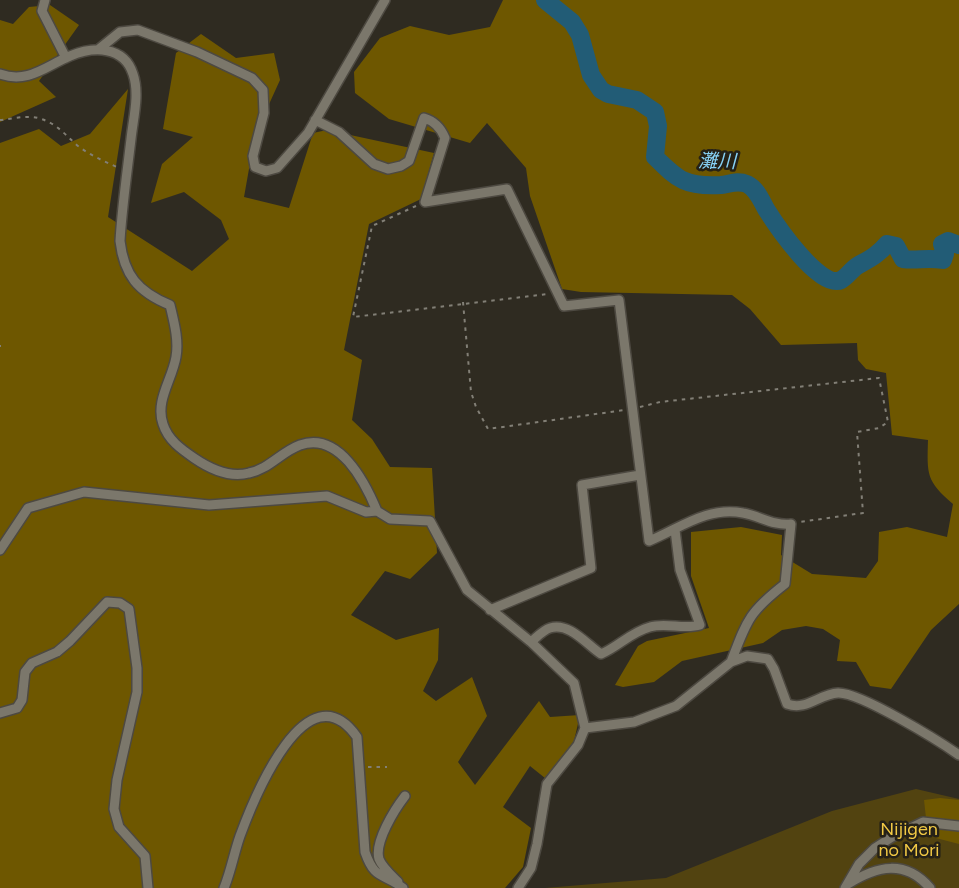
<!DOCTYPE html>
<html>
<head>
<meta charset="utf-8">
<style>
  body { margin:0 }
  canvas { display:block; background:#2f2b21 }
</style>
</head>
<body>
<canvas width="959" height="888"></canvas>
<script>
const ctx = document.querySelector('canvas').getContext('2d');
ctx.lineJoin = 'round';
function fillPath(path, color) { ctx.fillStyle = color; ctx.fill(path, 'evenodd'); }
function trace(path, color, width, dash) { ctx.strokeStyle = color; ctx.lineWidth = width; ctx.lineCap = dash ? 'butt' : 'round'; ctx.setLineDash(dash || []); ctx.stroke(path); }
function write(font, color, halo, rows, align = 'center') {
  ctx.font = font + ' Figtree,"Noto Sans JP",sans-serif'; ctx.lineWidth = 5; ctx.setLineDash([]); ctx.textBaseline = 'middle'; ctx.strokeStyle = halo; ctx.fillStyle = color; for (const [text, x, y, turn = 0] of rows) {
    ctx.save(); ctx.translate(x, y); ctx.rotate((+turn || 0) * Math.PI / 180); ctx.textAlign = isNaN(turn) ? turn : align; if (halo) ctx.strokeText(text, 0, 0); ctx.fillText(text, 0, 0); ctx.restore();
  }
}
const green = new Path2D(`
  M916,789L959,799V888H545L666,878L832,811Z`);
const forest = new Path2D(`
  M503,0H959V604L931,630L891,689L870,686L856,662L837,661L840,640L823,629L806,626L782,630L763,643L682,661L654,682L623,687L615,685L638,646L647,641L709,628L691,576V532L741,527L782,535L781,555L812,574L866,578L878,561L879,532L907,527L947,537L953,504C926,481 927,474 928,440L892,435L886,373L866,369L858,360L857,343L781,345L750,309L732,295L581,292L562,289L530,196L526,168L487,123L470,143L389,119L355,93L354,72L380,38L410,26L449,35L490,27Z
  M50,5L79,25L39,81L56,97L0,122V20L13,24L29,7Z
  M201,34L236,58L274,53L280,80L255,135L244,197L289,208L313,133L327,130L434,153L421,199L369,224L344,350L362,360L352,420L372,439L390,467L432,468L437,553L410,579L385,571L351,615L396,640L439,628L438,660L423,691L436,701L472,677L487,716L458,762L475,785L539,701L550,717L580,715L574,741L545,778L530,766L503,807L531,828L523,867L505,888H0V143L39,129L61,146L90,134L128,89L108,217L192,271L229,239L221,220L184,192L151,203L162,164L193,137L163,129L176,53Z
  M940,798L959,800V844L928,836L924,800Z`);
const river = new Path2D(`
  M545,0L572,22L580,35L591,75L601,90L608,94L637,100L655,112L658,126L655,157C678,180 686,187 721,185C730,184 737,180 747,184C757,189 761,200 766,209C776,225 820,290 841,280C847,277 851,270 857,266C869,259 878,255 887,244L896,246L903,259C917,261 927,257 943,260L945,254L942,244L948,241L959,245`);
const path = new Path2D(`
  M0,120C12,119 26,115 38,118C57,123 65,135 78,146C90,155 103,161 117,167
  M416,206L372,226L353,317L548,294
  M463,302L471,392L476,407L488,429L625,410
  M0,346H1
  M640,407L660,402L879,378L888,422L879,428L857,432L863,513L800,522
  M368,767H387`);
const minor = new Path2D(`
  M45,0L42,11L66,58
  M99,49L120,32L138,30L197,52L252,78L263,90L264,113L253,156L255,167L266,171L277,168L308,133L385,0
  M0,74C28,84 46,66 70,56C94,46 124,46 133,74C140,94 133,119 131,139C127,173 122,207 120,241C124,275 138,292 170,305C174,322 179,340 176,357C172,380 155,401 163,424C168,440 181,449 194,458C210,469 230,478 249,473C269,469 281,452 300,445C339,431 365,482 377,511
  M315,120L339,132L374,164L388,169L401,166L409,161L424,118C434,121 441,128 445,138L425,202L507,189L564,306L619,300L649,541C680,528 708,506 743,513C760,516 773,526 791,524L785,584C749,612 747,620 731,662
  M0,550L28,508L84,492L209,505L327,496L366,512L377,511L390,519L430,521L467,590L531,642L574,683L585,728L578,745L547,784L537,844L531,868L518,888
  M490,610L591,568L582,485L640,475
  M531,642C536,638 543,630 550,628C570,622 587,645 601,654C618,647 631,632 650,627C666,622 684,630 700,625L680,570L675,530
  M0,713L17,708L22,700L25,672L32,663L57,652L70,641L107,602L120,603L129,609L137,668V692L117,780L114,809L119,827L145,856L148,888
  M585,728L634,722L676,706L731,662L747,656L768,659L774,669L787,704C807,711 819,694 838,693C860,692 939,741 959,755
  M398,882C392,876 382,867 379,859C374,842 395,809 405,796
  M848,884C877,866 905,859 930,888
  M224,888C231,871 234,853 240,836C254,798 307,666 357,737L365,852C375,881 383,872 403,888
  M845,888L859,864L875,848L892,837L923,822L959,826`);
const parkNames = [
  ["Nijigen",909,830],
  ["no Mori",909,851]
];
const waterNames = [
  ["灘川",717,162,1]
];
fillPath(green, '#524310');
fillPath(forest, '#6e5700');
trace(river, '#225c76', 18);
trace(minor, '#4d4941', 12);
trace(path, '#827f76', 2, [3.5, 5]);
trace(minor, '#7b776b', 9);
write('18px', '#f1c945', '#252117', parkNames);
write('italic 19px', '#87d2f7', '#252117', waterNames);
</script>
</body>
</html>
